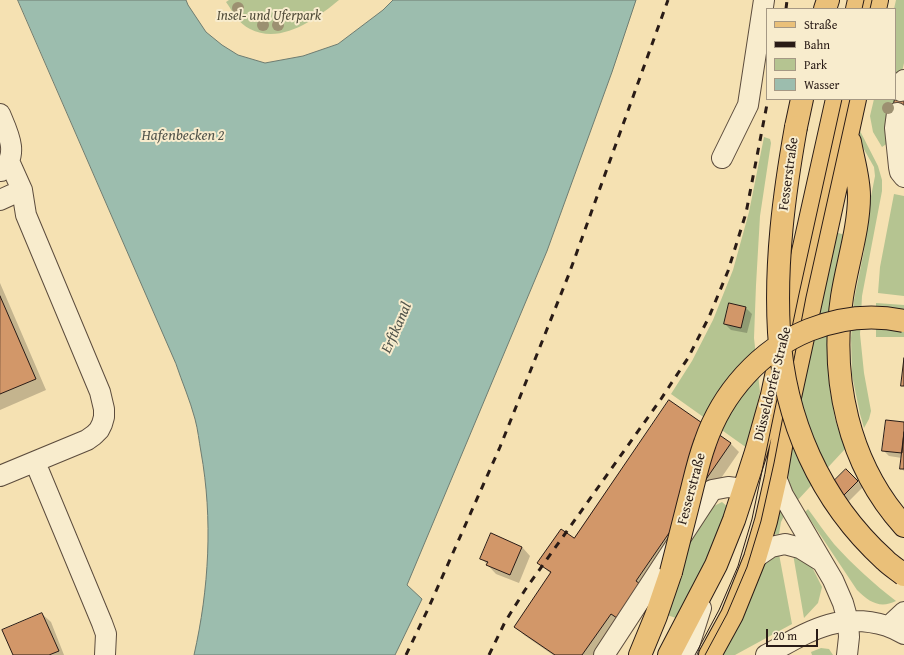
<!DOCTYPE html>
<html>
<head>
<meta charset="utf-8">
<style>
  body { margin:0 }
  #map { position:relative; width:904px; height:655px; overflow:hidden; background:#f5e1b2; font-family:"Gentium Book Plus",serif }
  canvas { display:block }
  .legend { position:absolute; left:766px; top:8px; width:130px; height:92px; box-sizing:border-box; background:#f8eccd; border:1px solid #a59884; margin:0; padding:5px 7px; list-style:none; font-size:12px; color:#291b16 }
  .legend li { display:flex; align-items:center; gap:8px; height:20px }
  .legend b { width:20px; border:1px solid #a59884 }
  .scale { position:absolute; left:766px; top:629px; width:52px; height:18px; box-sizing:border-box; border:2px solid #291b16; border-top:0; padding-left:5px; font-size:12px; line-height:14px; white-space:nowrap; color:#291b16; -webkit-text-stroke:3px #f8eccd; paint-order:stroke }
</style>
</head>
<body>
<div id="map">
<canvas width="904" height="655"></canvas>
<ul class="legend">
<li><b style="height:5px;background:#eac079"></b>Straße</li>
<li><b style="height:5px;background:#291b16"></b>Bahn</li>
<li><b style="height:11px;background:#b5c491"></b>Park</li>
<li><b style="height:11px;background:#9cbdae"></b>Wasser</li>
</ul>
<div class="scale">20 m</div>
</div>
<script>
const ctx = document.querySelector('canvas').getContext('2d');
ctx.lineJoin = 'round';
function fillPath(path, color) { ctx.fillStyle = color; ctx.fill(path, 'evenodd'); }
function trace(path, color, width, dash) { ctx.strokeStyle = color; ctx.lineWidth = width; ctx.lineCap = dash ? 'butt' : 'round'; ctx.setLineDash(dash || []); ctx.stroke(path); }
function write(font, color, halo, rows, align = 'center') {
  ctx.font = font + ' "Gentium Book Plus",serif'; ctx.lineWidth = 4; ctx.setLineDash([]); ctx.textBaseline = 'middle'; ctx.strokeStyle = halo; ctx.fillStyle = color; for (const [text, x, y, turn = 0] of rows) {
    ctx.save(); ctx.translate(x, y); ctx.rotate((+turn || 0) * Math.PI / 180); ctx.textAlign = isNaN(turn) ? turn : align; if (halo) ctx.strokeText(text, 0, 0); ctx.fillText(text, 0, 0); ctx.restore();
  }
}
const green = new Path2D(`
  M229,0H339C316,19 281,45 250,29C239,24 233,12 226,2Z
  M896,0H904V63L891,119L888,143L882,147L873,132L870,116L874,99H895V9H894Z
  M858,127L878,166L882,180V191L862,296L860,334L864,373L871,411L869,419L864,428L860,414L852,375L851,338L854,300L864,251L868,212L875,176L874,167L857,137Z
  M764,137L770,139L771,143L760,216L756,285L754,338L760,392L747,448L671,394L692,361L713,320L733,270L749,212Z
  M894,194L904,196V296L878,293L880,267Z
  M835,232L845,235L831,298L828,341L829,384L835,419L845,449L796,502L789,487L788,468L791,433Z
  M876,303L904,305V337H876Z
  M722,502L729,508L699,575L676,618L667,615L692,528L710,508Z
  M780,502L786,512L781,522L779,534L771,535Z
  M808,509C817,521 825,533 834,544C853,565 874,584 896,601C880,609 869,602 857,590L805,512Z
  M779,554L792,624L735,655H722L762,568L767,562Z
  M793,554L812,567L822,587L818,603L804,618Z
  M821,648L829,649L833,655H812L811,652Z`);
const water = new Path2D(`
  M18,0H186L188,5L206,32L222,45L238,55L265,63L303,56L338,44L383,10L393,0H636L612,72L547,251L407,585L422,599L395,655H194C209,589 213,519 201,452C199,441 198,430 195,419C190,400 182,382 176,364Z`);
const shadow = new Path2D(`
  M0,283L46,390L0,410Z
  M746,308L752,314L747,333L731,330L725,324Z
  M669,401L731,444L739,452L645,589L654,598L632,630L597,655H553L524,635L515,626L551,574L539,563L574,539Z
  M904,423V471L901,468L902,458L889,456L883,450Z
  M846,470L863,487L849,501L833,484Z
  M522,547L530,556L519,583L496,574L482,559Z
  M42,614L51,622L64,655H14Z`);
const building = new Path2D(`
  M897,90L904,92V115L892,112Z
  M0,296L36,379L0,394Z
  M729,303L746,307L741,328L724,324Z
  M904,358V386H901Z
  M669,400L731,443L636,581L646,588L623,622L611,614L582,655H555L514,627L551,572L537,563L561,529L574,538Z
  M886,420L904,422V432L902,453L882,451Z
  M904,432V469H900Z
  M846,469L858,481L843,496L831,484Z
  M491,533L522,547L510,575L486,565L488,562L480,559Z
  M42,613L59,651L49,655H13L2,630Z`);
const minor = new Path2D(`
  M901,91L904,80
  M897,113L895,128L899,167L900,172L904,177
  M0,114C8,133 20,155 1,171
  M722,158L748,105L764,0
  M0,200L22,190
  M35,462L102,623L106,634L105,655
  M0,476L87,440L94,435L99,430L102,424L104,417V409L100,392L26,215L22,190L9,161
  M776,477L783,495L833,580L843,603L848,621L849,637L847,655
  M755,558L771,547L785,544L800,548L821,561
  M889,626L904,612
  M604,655L712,490L728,487L744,489
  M686,655L701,608
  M766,655C808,632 837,611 887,626C893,628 899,631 904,634`);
const major = new Path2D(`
  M825,9L828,0
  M857,9L859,0
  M875,9L877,0
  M796,127L802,99
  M850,142C853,159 859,178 859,196C859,229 847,264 842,297C830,378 848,464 904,526
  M640,655L656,616L671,572
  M669,655L716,565L734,520L756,452L772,395L792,301L837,99
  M710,655L732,615L755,558L766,521L776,477L787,411L855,99`);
const tram = new Path2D(`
  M862,9L864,0
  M870,9L872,0
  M695,655L719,610L738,566L752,519L799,294L842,99
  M705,655L727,614L747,567L761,521L774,463L806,297L850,99`);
const rail = new Path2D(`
  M786,9L787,0
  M406,655L428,609L500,447L569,274L668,0
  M489,655L505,622L525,590L661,399L688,358L709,317L728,271L746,213L768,99`);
const majorBridge = new Path2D(`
  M796,127C784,194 775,263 779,332C784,419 820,501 885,560C891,566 898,570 904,575
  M671,572C677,548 683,525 689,501C694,482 698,462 705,443C722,393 760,350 809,330C839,318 872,314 904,321`);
const trees = [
  [238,8],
  [263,25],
  [278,25],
  [888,108]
];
const parkNames = [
  ["Insel- und Uferpark",269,16]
];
const streetNames = [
  ["Fesserstraße",789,174,-82],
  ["Düsseldorfer Straße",773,384,-76],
  ["Fesserstraße",692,489,-75]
];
const waterNames = [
  ["Hafenbecken 2",183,136],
  ["Erftkanal",397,328,-66]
];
fillPath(green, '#b5c491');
fillPath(water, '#9cbdae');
trace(water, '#6e7c71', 1);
fillPath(shadow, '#0003');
fillPath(building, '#d29769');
trace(building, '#291b16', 1);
trace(minor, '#5c4c3d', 22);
trace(major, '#291b16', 24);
trace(minor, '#f8eccd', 20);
trace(major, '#eac079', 22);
trace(tram, '#291b16', 1);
trace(rail, '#291b16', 3, [7, 7]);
trace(majorBridge, '#291b16', 24, []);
trace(majorBridge, '#eac079', 22);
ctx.fillStyle = '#9c9071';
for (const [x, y] of trees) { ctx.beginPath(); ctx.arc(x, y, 6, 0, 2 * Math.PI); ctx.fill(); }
write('italic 14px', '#534e3b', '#f8eccd', parkNames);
write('14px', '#291b16', '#f8eccd', streetNames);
write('italic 15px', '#51544b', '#f8eccd', waterNames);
</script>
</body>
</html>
